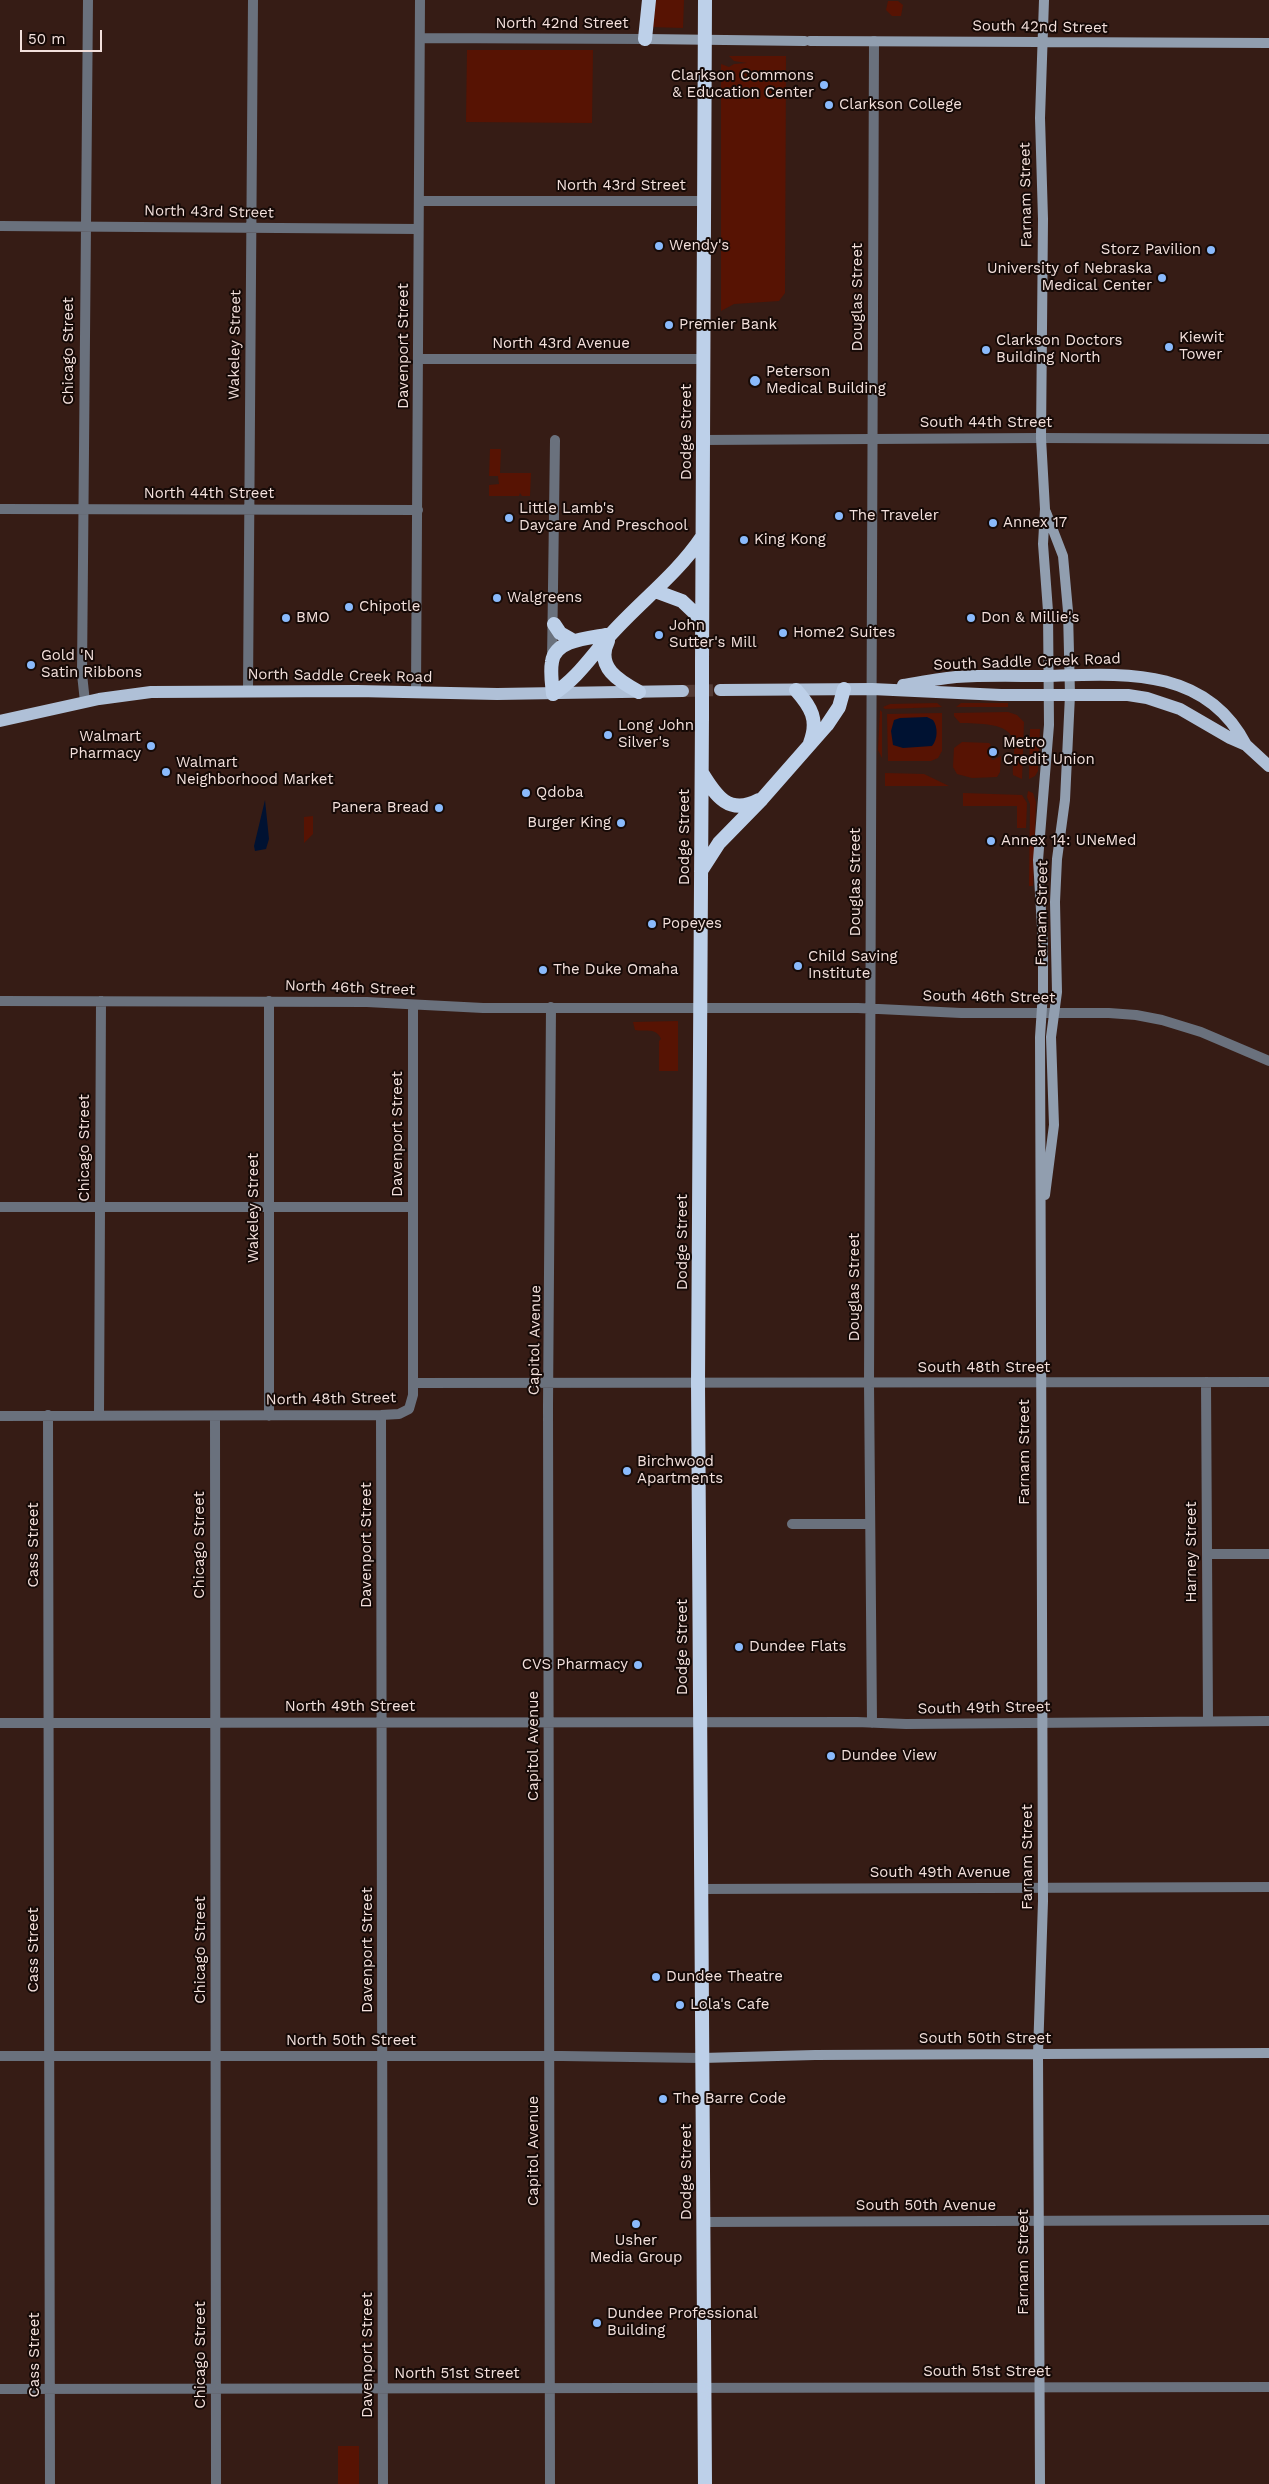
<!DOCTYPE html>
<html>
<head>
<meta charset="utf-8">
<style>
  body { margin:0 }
  #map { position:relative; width:1269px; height:2484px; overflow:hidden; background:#361c15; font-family:"Work Sans",sans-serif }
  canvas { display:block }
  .scale { position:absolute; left:20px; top:30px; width:82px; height:22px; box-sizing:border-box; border:2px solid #f3e0dc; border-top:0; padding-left:6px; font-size:15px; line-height:18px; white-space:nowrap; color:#f3e0dc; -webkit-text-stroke:4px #160a07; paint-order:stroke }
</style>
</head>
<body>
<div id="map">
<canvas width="1269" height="2484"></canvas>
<div class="scale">50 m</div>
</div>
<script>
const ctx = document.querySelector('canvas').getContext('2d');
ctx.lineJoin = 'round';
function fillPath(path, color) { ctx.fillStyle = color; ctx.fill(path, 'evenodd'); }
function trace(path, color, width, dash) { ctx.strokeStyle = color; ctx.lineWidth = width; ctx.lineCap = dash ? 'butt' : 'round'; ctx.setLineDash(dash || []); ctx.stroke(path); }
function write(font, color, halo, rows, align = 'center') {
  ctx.font = font + ' "Work Sans",sans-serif'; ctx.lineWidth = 4; ctx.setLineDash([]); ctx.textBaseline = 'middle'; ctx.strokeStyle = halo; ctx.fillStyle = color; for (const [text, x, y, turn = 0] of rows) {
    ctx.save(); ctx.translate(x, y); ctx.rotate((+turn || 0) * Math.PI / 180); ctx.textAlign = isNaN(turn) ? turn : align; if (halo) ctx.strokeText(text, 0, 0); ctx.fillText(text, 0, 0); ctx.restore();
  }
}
const green = new Path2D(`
  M655,0H684L683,28L650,27Z
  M888,1H898L903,5L901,16H892L886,10Z
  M467,50H593L592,123L466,122Z
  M729,56H786L785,293L779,301L734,304L721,311V81H724V74H721V64L729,67L734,64L747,63L734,61Z
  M490,449H501L500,473H531L530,496H522L520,493L519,496H489V485L499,484L498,476H489Z
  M937,703L942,707L885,709L883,707L890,704Z
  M961,703H1008V707H956Z
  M880,710L882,712V758L878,750Z
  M1008,712L1017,715L1024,722L1022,779L1013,775C1012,764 1015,754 1014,743C1011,721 976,724 960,723L954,716V713Z
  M942,713V751L938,758L931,761H888L887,714Z
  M1030,729H1040L1038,771L1035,776L1029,779Z
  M962,742L989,743L991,745L987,750L993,756L991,759L993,760L1001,756L1000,772L997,777L972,778L957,774L953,767L954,748Z
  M885,773L924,774L949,786H885Z
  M1028,791L1033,793L1036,802L1033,886H1029L1030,804L1027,797Z
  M963,793L1022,795L1027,803L1026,828H1017V806H963Z
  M313,816V834L304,843V817Z
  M678,1021V1071H659V1041L661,1039C656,1027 645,1032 635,1030L633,1022Z
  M338,2446H359V2484H338Z`);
const water = new Path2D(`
  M927,717L933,720C938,727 938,739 932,746L903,748L893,745L891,731L894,720L900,718Z
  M265,800L269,839L266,849L255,851L254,846Z`);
const primaryTunnel = new Path2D(`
  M683,691L720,690`);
const minor = new Path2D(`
  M420,38L645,39
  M419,201H704
  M0,226L418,229
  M419,359H703
  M1041,438L1269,439
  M0,509L418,510
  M552,661L555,440
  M248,691L253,0
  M416,693L420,0
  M85,702L82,674L88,0
  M0,1001L367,1002L483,1008H858L961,1013H1109L1136,1015L1162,1020L1201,1032L1269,1061
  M269,1001V1416
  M0,1207H413
  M1206,1382L1208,1721
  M413,1383L1269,1382
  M48,1415L50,2484
  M99,1415L101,1001
  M381,1415L383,2484
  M0,1416L381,1415L399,1414L409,1409L413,1395V1005
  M215,1416L216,2484
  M792,1524H870
  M1208,1554H1269
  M0,1723L857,1722L906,1724L1269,1721
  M872,1723L869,1383L874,41
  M701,1889L1269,1887
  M703,2222L1269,2220
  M0,2389L1269,2387
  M550,2484L548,1405L551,1007`);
const tertiary = new Path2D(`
  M703,440L1041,438
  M0,2056H562L702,2058`);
const secondary = new Path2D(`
  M645,39L805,41
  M810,41L1269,43
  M1045,1195L1054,1125L1051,1037L1057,992L1055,902L1057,859L1065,800L1070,695L1068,611L1063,556L1046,512
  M702,2058L815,2055L1269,2053
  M1040,2484L1038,2054L1043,1901L1040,1037L1043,992V944L1038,860L1049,725L1048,611L1043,544L1045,509L1041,438L1043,219L1040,118L1044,0`);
const primary = new Path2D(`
  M903,685C921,682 938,679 956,677C985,675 1015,676 1044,676C1120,674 1205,665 1246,745
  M720,690L872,689L1001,695H1128L1147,698L1180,709L1230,738L1246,745L1269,766
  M0,721L99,699L151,692L357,691L497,694L683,691`);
const trunk = new Path2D(`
  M645,39L649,0
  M655,591L682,601L702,620
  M554,624L560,633L574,641
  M611,634C593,638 555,638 552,662C550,672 552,684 553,694C578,678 592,655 612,633C642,600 677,574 702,537
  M608,641C595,667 619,681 639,692
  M702,664L705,0
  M796,690C811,707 819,720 810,743
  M702,717L698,1382L705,2484
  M702,773C716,796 729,816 759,800
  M701,871L719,843L762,799L827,725L839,707L844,689`);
const trunkBridge = new Path2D(`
  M702,664V717`);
const markers = [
  [824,85,5,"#8abafc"],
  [829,105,5,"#8abafc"],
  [659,246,5,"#8abafc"],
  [1211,250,5,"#8abafc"],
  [1162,278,5,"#8abafc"],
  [669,325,5,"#8abafc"],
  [1169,347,5,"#8abafc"],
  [986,350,5,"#8abafc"],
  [755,381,6,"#8abafc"],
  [839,516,5,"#8abafc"],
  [509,518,5,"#8abafc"],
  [993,523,5,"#8abafc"],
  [744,540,5,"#8abafc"],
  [497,598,5,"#8abafc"],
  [349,607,5,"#8abafc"],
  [286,618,5,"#8abafc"],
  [971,618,5,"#8abafc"],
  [783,633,5,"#8abafc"],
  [659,635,5,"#8abafc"],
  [31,665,5,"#8abafc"],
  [608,735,5,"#8abafc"],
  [151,746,5,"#8abafc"],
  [993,752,5,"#8abafc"],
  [166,772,5,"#8abafc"],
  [526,793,5,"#8abafc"],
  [439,808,5,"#8abafc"],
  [621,823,5,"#8abafc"],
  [991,841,5,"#8abafc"],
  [652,924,5,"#8abafc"],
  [798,966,5,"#8abafc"],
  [543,970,5,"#8abafc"],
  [627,1471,5,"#8abafc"],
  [739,1647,5,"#8abafc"],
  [638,1665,5,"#8abafc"],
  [831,1756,5,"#8abafc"],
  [656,1977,5,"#8abafc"],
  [680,2005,5,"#8abafc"],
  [663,2099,5,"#8abafc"],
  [636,2224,5,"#8abafc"],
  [597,2323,5,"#8abafc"]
];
const streetNames = [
  ["North 42nd Street",562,24],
  ["South 42nd Street",1040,27,1],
  ["North 43rd Street",621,186],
  ["Farnam Street",1026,195,-91],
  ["North 43rd Street",209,212,1],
  ["Douglas Street",858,297,-90],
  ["North 43rd Avenue",561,344],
  ["Wakeley Street",235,345,-89],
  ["Davenport Street",404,346,-90],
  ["Chicago Street",69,351,-90],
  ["South 44th Street",986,423],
  ["Dodge Street",687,432,-90],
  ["North 44th Street",209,494],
  ["South Saddle Creek Road",1027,662,-2],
  ["North Saddle Creek Road",340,676,1],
  ["Dodge Street",685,837,-90],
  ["Douglas Street",856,882,-90],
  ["Farnam Street",1042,913,-89],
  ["North 46th Street",350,988,2],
  ["South 46th Street",989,997,1],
  ["Davenport Street",398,1134,-90],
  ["Chicago Street",85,1148,-90],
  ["Wakeley Street",254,1208,-90],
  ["Dodge Street",683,1242,-90],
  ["Douglas Street",855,1287,-90],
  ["Capitol Avenue",535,1340,-89],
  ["South 48th Street",984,1368],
  ["North 48th Street",331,1399,-1],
  ["Farnam Street",1025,1452,-90],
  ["Cass Street",34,1545,-90],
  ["Chicago Street",200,1545,-90],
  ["Davenport Street",367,1545,-90],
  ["Harney Street",1192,1552,-90],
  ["Dodge Street",683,1647,-90],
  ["North 49th Street",350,1707],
  ["South 49th Street",984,1708,-1],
  ["Capitol Avenue",534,1746,-90],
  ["Farnam Street",1028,1857,-90],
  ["South 49th Avenue",940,1873],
  ["Cass Street",34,1950,-90],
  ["Chicago Street",201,1950,-90],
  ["Davenport Street",368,1950,-90],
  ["South 50th Street",985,2039],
  ["North 50th Street",351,2041],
  ["Capitol Avenue",534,2151,-90],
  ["Dodge Street",687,2172,-90],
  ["South 50th Avenue",926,2206],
  ["Farnam Street",1024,2262,-90],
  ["Cass Street",35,2355,-90],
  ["Chicago Street",201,2355,-90],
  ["Davenport Street",368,2355,-90],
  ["South 51st Street",987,2372],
  ["North 51st Street",457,2374]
];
const poiNames = [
  ["Clarkson Commons",814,76,"right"],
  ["& Education Center",814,93,"right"],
  ["Clarkson College",839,105],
  ["Wendy's",669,246],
  ["Storz Pavilion",1201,250,"right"],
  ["University of Nebraska",1152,269,"right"],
  ["Medical Center",1152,286,"right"],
  ["Premier Bank",679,325],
  ["Kiewit",1179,338],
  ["Tower",1179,355],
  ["Clarkson Doctors",996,341],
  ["Building North",996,358],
  ["Peterson",766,372],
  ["Medical Building",766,389],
  ["Little Lamb's",519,509],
  ["Daycare And Preschool",519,526],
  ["The Traveler",849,516],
  ["Annex 17",1003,523],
  ["King Kong",754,540],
  ["Walgreens",507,598],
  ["Chipotle",359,607],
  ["BMO",296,618],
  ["Don & Millie's",981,618],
  ["John",669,626],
  ["Sutter's Mill",669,643],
  ["Home2 Suites",793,633],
  ["Gold 'N",41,656],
  ["Satin Ribbons",41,673],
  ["Long John",618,726],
  ["Silver's",618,743],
  ["Walmart",141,737,"right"],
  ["Pharmacy",141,754,"right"],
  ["Metro",1003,743],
  ["Credit Union",1003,760],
  ["Walmart",176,763],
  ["Neighborhood Market",176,780],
  ["Qdoba",536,793],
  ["Panera Bread",429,808,"right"],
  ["Burger King",611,823,"right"],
  ["Annex 14: UNeMed",1001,841],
  ["Popeyes",662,924],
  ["Child Saving",808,957],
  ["Institute",808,974],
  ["The Duke Omaha",553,970],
  ["Birchwood",637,1462],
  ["Apartments",637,1479],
  ["Dundee Flats",749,1647],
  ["CVS Pharmacy",628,1665,"right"],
  ["Dundee View",841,1756],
  ["Dundee Theatre",666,1977],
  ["Lola's Cafe",690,2005],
  ["The Barre Code",673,2099],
  ["Usher",636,2241,"center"],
  ["Media Group",636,2258,"center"],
  ["Dundee Professional",607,2314],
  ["Building",607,2331]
];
fillPath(green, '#571303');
fillPath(water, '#001232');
trace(primaryTunnel, '#523933', 12, [12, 6]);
trace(minor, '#6a717d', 10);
trace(tertiary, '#6a717d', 10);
trace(secondary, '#919eaf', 10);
trace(primary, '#afc0d7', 12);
trace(trunk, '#bdd0e9', 14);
trace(trunkBridge, '#bdd0e9', 14);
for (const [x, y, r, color] of markers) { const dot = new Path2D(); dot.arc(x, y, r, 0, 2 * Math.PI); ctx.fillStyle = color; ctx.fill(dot); trace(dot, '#160a07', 2); }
write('15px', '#f3e0dc', '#160a07', streetNames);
write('15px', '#f3e0dc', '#160a07', poiNames, 'left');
</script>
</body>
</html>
